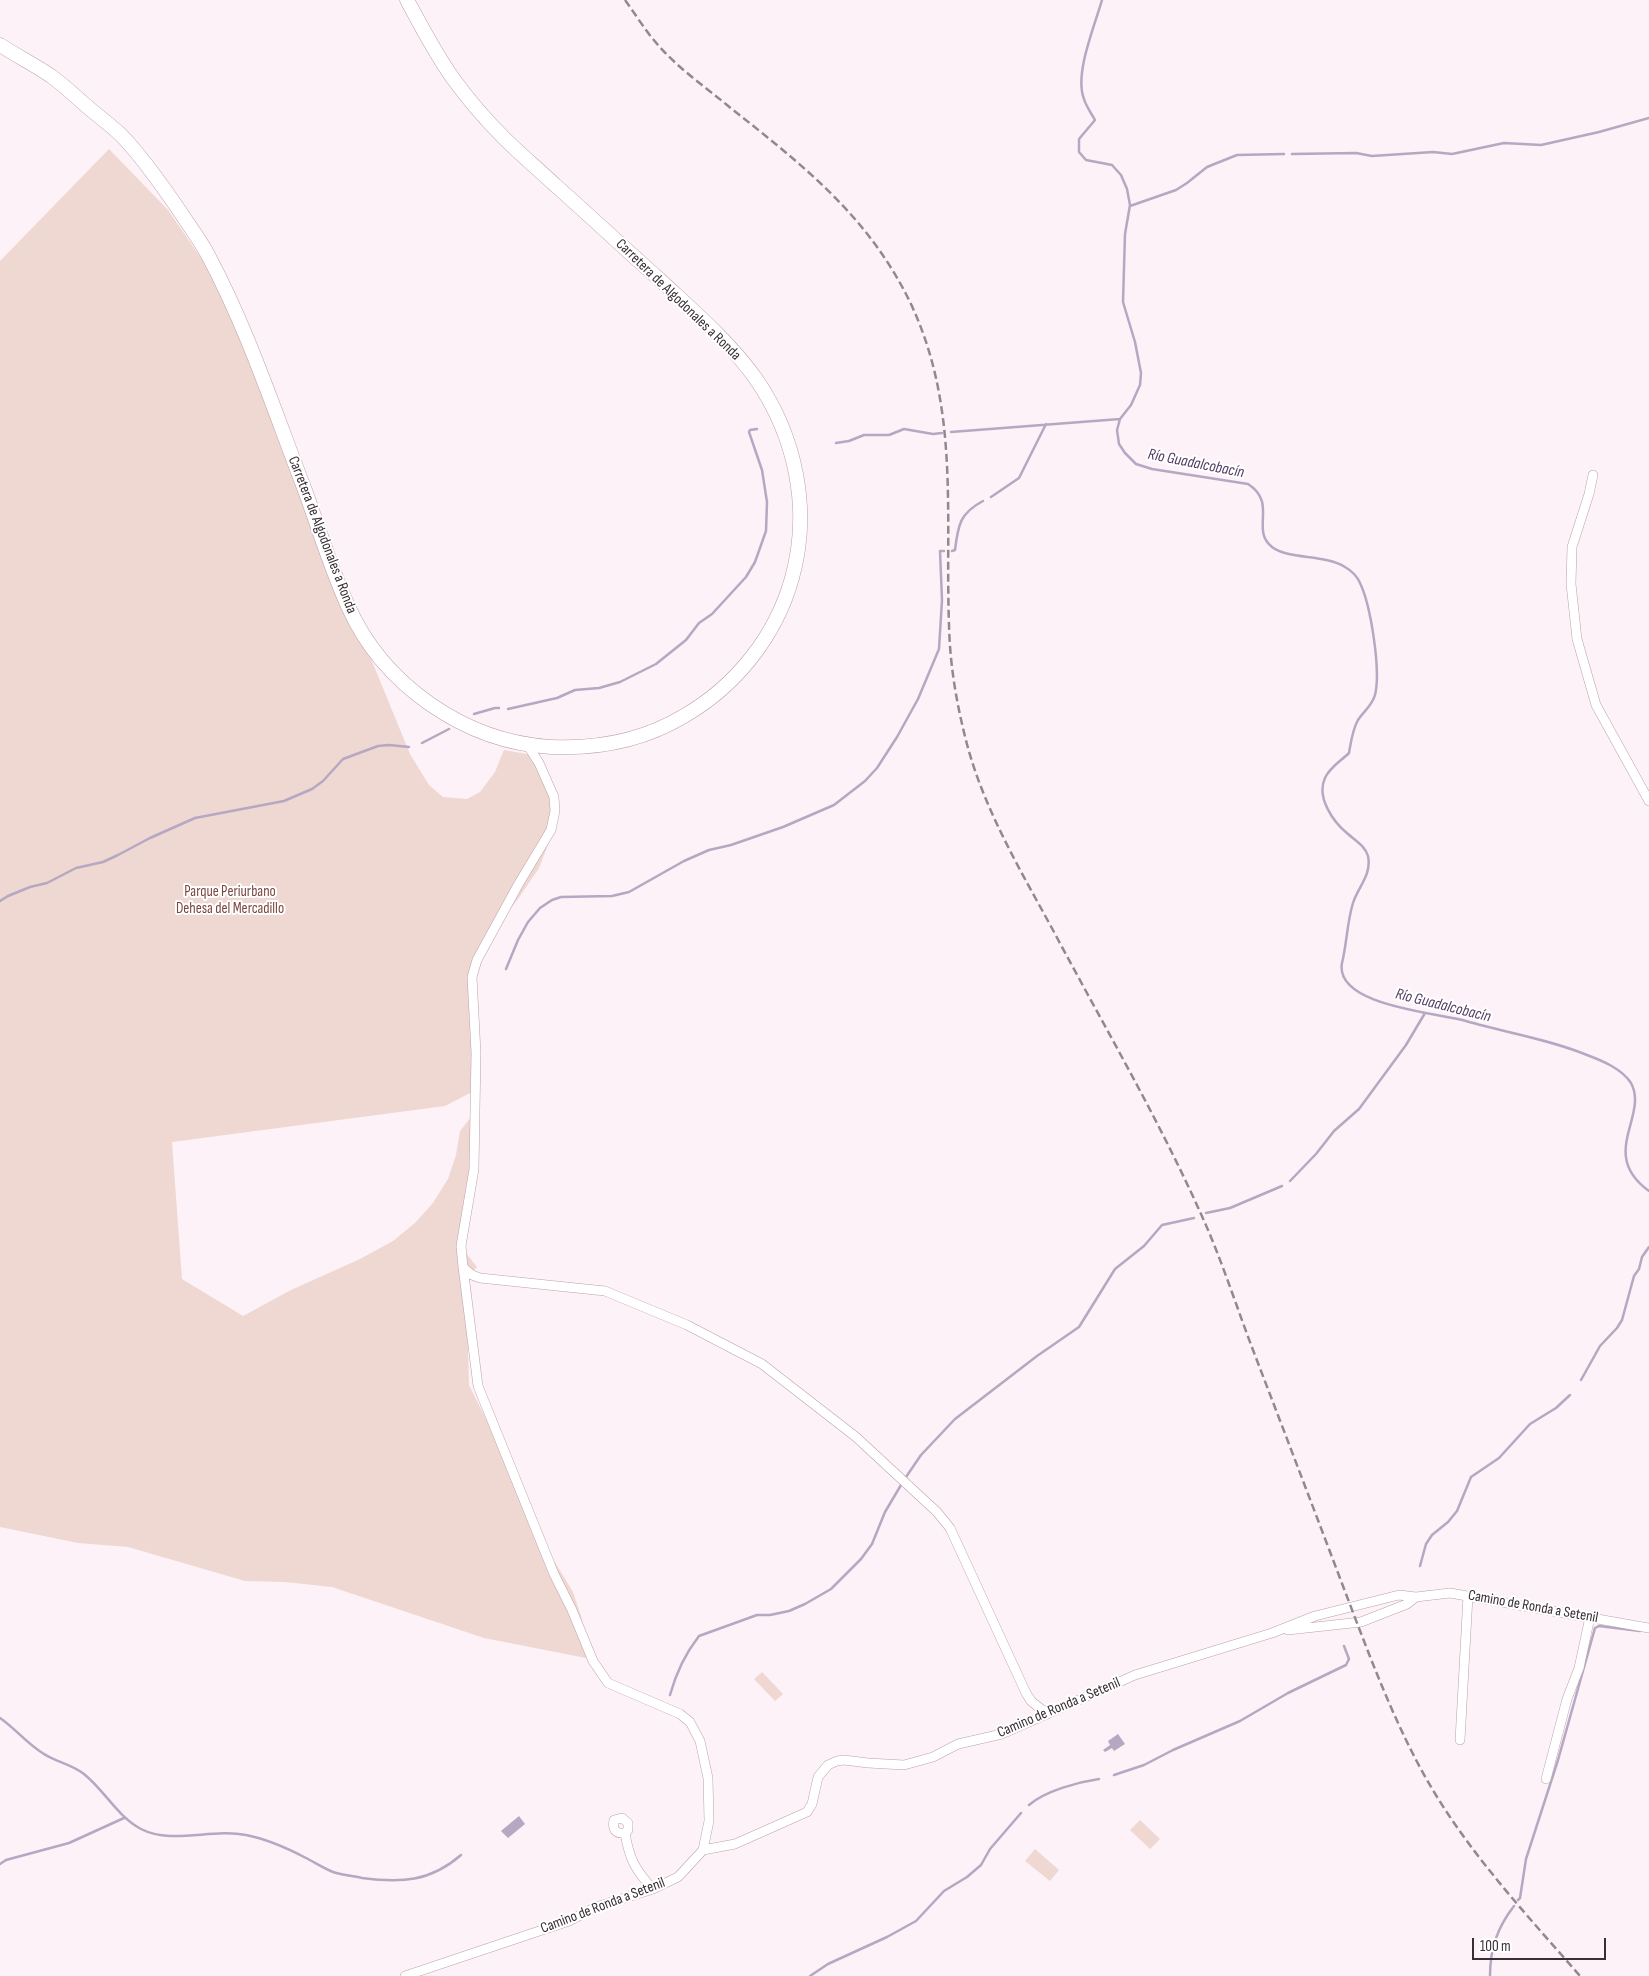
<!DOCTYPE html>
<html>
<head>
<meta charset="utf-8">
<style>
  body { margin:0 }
  #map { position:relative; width:1649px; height:1976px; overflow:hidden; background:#fdf2f7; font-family:"Sofia Sans Condensed",sans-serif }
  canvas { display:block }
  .scale { position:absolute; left:1472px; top:1938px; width:134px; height:22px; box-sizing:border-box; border:2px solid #382e33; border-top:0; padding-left:6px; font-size:15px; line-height:18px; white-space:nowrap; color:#382e33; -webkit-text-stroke:4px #fff; paint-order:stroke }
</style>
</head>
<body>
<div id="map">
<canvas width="1649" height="1976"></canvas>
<div class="scale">100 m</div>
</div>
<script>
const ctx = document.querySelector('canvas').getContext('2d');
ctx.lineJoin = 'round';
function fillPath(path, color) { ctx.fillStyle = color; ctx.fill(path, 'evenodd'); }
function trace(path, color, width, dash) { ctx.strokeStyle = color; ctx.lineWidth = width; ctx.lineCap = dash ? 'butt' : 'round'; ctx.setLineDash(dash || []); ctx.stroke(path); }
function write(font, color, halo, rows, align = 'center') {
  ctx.font = font + ' "Sofia Sans Condensed",sans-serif'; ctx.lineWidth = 4; ctx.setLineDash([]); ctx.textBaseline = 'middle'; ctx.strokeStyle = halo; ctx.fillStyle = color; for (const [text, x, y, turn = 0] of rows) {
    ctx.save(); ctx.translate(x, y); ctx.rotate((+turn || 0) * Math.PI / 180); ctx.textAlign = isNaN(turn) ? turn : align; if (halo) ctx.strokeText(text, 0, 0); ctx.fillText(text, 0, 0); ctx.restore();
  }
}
const green = new Path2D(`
  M109,149L168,210L203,261L224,300L410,754L429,785L443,797L467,799L480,792L495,772L504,750L538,756L553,798V821L548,845L539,868L518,899L496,927L482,955L476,977L474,1091L445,1106L172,1142L182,1279L243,1316L291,1290L360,1259L393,1241L415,1223L433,1203L448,1179L456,1155L460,1131L475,1112L470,1183L463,1231L466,1253L477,1267L466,1280L469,1385L488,1423L532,1531L553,1559L573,1592L581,1616L591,1659L484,1638L332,1587L285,1582L245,1581L128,1547L78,1543L0,1527V261Z
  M762,1672L783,1694L775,1701L754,1679Z
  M1140,1820L1160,1839L1150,1849L1130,1830Z
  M1035,1849L1059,1870L1050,1881L1025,1861Z`);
const water = new Path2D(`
  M1118,1734L1125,1744L1114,1751L1112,1748L1105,1752L1103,1750L1110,1745L1108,1741Z
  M519,1816L525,1824L508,1838L501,1831Z`);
const stream = new Path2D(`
  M1102,0C1095,25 1074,74 1084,99C1086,106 1091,113 1095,120L1079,139V152L1086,160L1112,165L1121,175L1127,189L1130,205L1125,234L1123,302L1135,342L1141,373L1140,385L1131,405L1120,419L1117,430L1119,444L1125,453L1136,464L1152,469L1248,484C1278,503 1250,530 1272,547C1289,560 1324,554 1345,567C1352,571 1357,576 1360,583C1371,606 1381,671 1375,695C1372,706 1363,712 1358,720C1352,731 1351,742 1349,753C1341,761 1330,767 1325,778C1316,797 1333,822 1348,834C1356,841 1365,846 1368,856C1372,875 1358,887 1353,903C1347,922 1347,943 1342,963C1334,1006 1439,1013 1466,1021C1507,1033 1548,1039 1587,1055C1603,1061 1622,1069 1631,1083C1649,1116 1598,1154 1649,1191
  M1292,154L1356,153L1372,156L1433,152L1452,154L1504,143L1541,145L1599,132L1649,118
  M1130,206L1176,190L1187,183L1207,167L1237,155L1284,154
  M951,432L1120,419
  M836,443L849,441L864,435H889L904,429L933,434L942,433
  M991,497L1019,478L1046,424
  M952,551L955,550C958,525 960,513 983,501
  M508,709L557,698L575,690L599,688L620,682L656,664L686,640L699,623L712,614L746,577L755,562L766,531L767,502L762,470L749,432L750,430L757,429
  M474,714L495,708H499
  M422,743L449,729
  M0,901L8,896L30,887L47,883L76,868L103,862L118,855L150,838L195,818L284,801L312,789L323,781L343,759L378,746L389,745L409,747
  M506,969L518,940L528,922L540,908L552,900L561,897L612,896L629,892L684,861L709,850L731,845L783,827L834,805L865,781L877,768L897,737L918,699L939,649L942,600L940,551H944
  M1290,1181L1316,1154L1334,1131L1359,1109L1406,1045L1425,1013
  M1206,1213L1230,1208L1282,1186
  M1581,1380L1600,1346L1617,1328L1622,1320L1634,1276L1639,1269L1642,1257L1649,1247
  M906,1477L921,1455L955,1419L1037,1356L1079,1327L1115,1269L1144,1246L1162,1225L1194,1218
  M1420,1566L1426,1544L1432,1535L1448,1522L1457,1511L1471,1477L1499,1458L1530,1424L1556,1408L1570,1395
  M670,1695C676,1673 685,1654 699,1636L757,1615H770L789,1611L805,1604L831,1589L861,1559L872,1544L885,1512L901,1485
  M0,1718C16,1729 27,1744 44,1754C56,1762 71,1764 84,1774C105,1791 117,1816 141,1829C172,1845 212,1828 246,1835C267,1839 287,1848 306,1858C314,1862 323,1868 333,1872C342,1875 353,1876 362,1878C401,1883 430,1882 461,1855
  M1114,1775L1144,1765L1173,1750L1240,1721L1288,1693L1346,1665L1349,1659L1344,1646
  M1029,1805C1045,1791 1078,1782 1099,1779
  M0,1864L6,1860L69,1843L124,1818
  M1518,1900L1520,1898L1526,1859L1558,1760L1595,1628L1599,1626L1640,1631
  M810,1976L828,1964L887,1937L916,1921L944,1891L967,1877L981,1865L990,1849L1021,1813
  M1490,1976C1490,1949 1497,1928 1514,1906`);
const minor = new Path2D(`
  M1593,475L1589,494L1572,547L1571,584L1577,639L1596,705L1649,801
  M528,746L539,763L554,797L555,811L551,830L518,885L477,960L472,977L476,1053L474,1169L461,1246L463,1267L472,1275L480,1278L605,1291L687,1325L762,1364L856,1437L937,1512L950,1528L1026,1693L1031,1701L1047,1714
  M463,1267L478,1386L554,1574L572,1610L593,1661L608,1683L680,1714L690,1722L700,1741L708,1778L709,1821L703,1850
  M1288,1630L1361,1622L1407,1604L1416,1597
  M1460,1740L1468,1596
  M1546,1779L1567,1699L1579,1668L1590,1617
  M625,1833C616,1834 612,1830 614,1820L622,1818L628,1823V1830L625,1833C629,1858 635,1870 653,1889
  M405,1976L569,1921L596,1907L653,1889L678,1877L703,1850L735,1844L807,1812L812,1804L818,1777L828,1765L837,1761L844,1760L868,1763L904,1765L933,1757L958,1744L1002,1734L1135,1675L1272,1633L1315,1616L1399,1595L1416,1597L1450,1593L1649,1628`);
const primary = new Path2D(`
  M0,45C17,56 35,65 51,76C62,84 72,93 82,102C94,113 108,123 120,134C141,155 164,188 181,213C190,227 200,240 208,255C247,328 273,407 303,485C318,525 330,567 348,606C383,685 465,742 551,747C597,749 644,740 684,716C736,686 776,636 792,578C811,510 796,437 756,379C729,341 692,310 659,279C624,248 590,216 555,185C538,169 520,154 504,138C486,120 467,98 452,77C435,53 421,26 407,0`);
const rail = new Path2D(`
  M625,0C636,15 646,32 659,46C678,68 704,86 727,105C801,164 867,214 910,302C960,407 945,513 949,625C950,667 957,707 968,748C986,813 1022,873 1054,932C1105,1028 1161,1123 1205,1223C1223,1264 1237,1308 1253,1350C1284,1431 1315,1512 1346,1594C1370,1657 1394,1722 1427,1780C1468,1852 1526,1914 1580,1976`);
const streetNames = [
  ["Carretera de Algodonales a Ronda",678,300,44],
  ["Carretera de Algodonales a Ronda",322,535,69],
  ["Camino de Ronda a Setenil",1533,1607,10],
  ["Camino de Ronda a Setenil",1059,1708,-23],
  ["Camino de Ronda a Setenil",603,1906,-21]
];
const parkNames = [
  ["Parque Periurbano",230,892],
  ["Dehesa del Mercadillo",230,909]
];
const waterNames = [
  ["Río Guadalcobacín",1196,464,11],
  ["Río Guadalcobacín",1443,1006,14]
];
fillPath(green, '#efd7d2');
fillPath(water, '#b6a7c2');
trace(stream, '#b6a7c2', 2.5);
trace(minor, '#baa1ac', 10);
trace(primary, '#baa1ac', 15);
trace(minor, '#fff', 9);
trace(primary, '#fff', 14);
trace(rail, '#93888d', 2.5, [8, 4]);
write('15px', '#382e33', '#fff', streetNames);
write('15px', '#7a473f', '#fff', parkNames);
write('italic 16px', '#503a62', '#fff', waterNames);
</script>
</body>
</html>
